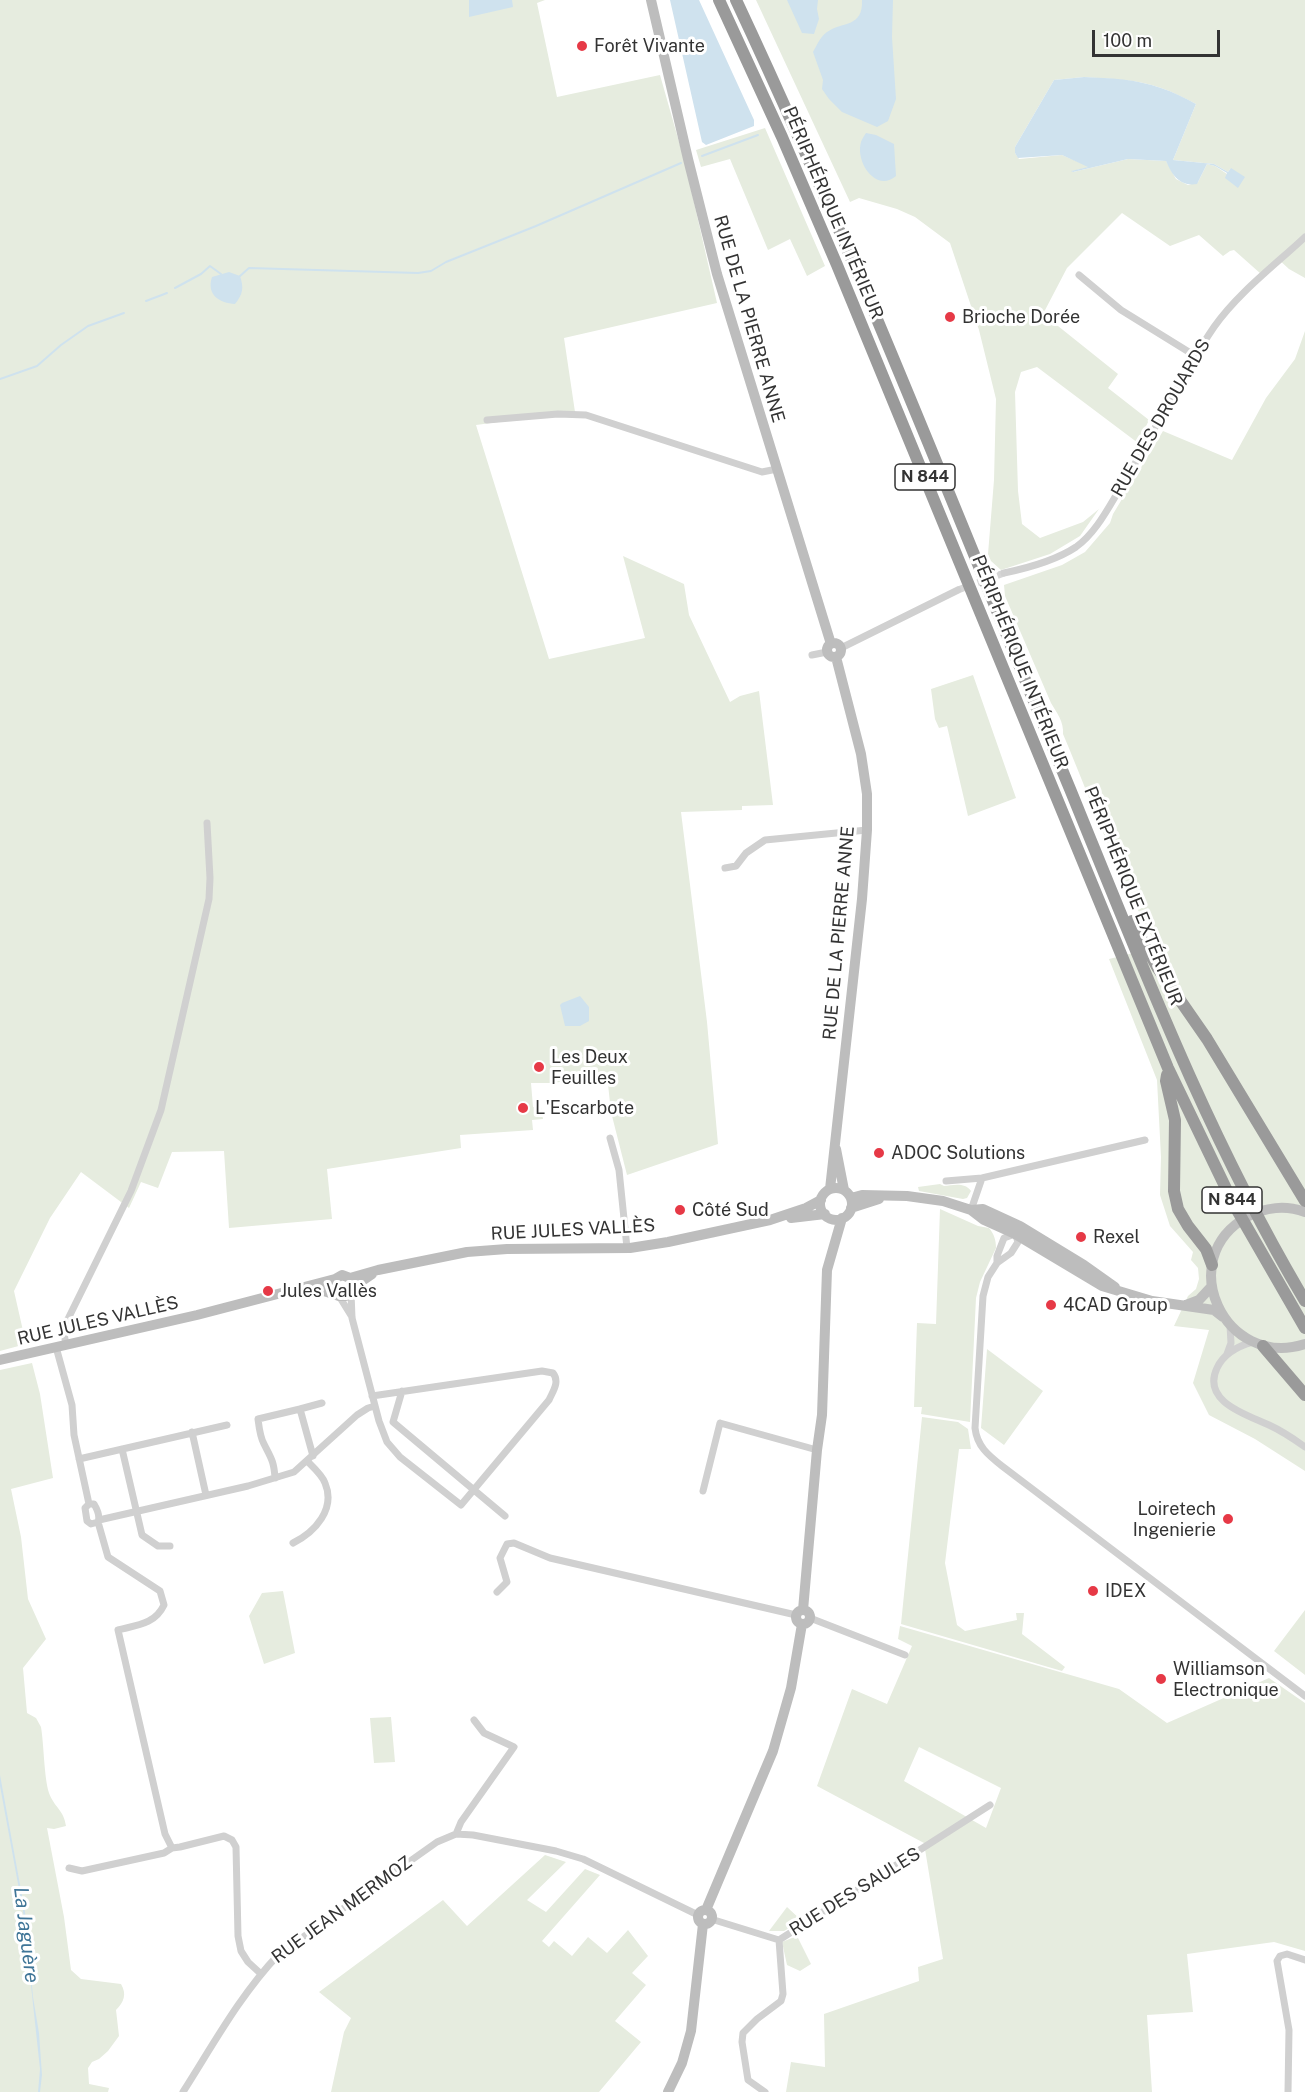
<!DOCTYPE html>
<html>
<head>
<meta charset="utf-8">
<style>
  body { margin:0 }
  #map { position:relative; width:1305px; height:2092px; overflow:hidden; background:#fff; font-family:"Public Sans",sans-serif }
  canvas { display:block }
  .scale { position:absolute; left:1092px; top:30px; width:128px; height:27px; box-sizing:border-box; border:3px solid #333; border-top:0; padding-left:8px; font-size:18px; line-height:21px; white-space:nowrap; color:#333; -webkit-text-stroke:4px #fff; paint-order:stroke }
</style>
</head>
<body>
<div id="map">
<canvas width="1305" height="2092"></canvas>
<div class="scale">100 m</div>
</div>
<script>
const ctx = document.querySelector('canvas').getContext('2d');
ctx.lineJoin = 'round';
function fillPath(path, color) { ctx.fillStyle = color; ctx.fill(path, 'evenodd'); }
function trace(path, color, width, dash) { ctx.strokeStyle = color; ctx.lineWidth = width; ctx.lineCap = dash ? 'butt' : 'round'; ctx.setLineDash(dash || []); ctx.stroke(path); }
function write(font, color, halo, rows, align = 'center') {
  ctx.font = font + ' "Public Sans",sans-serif'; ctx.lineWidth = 6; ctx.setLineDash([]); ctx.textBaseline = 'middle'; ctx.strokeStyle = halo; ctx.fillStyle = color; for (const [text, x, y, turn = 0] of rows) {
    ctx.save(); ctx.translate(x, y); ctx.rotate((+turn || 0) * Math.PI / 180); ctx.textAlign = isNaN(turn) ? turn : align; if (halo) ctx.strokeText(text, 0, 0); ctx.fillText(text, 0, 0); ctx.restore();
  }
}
const green = new Path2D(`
  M0,0H545L537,3L557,97L660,75L685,163L717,303L564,338L575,412L476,425L549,659L645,638L623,556L684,584L689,615L730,702L740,696L759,691L773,805L742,806V810L681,812L707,1022L718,1144L627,1175L611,1112L607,1075L553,1083H531L533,1107H541L543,1119L532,1120L533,1130L460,1135L461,1148L327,1169L332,1219L229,1228L224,1151L172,1152L158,1188L141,1182L129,1208L81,1172L50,1218L14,1291L26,1344L0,1351Z
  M756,0H1305V278L1289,269L1277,258L1261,274L1234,250L1230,251L1223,256L1199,235L1170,246L1122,213L1067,268L1043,314L1118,374L1108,388L1149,420L1138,443L1037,367L1021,372L1015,392L1018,491L1022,524L1040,538L1083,522L1099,509L1080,536L1050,554L1001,570L991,561L988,554L994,480L996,399L979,330L950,243L915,217L897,209L859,198L850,202ZM1084,77C1110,79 1136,79 1161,88C1173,92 1184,98 1196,104L1173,160L1214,164L1228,172L1231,168L1226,178L1227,174L1215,166L1207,164L1198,182L1188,185L1176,179L1166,161L1128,159L1073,172L1072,171L1090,167L1062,155L1019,159L1015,153V147L1054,80Z
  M765,128L825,266L807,276L790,239L768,250L730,159L701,167L696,150Z
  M1305,331V1471L1255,1439L1209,1415L1193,1383L1209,1330L1174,1326L1188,1296L1196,1289L1199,1279L1198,1268L1191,1260L1193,1252L1170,1226L1160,1195L1161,1157L1157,1080L1109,959L1158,947C1119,880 1093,805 1063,734C1064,722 1057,713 1051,703L1005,596L1004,585L1062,565L1085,552L1110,523L1113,514L1163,431L1232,460L1266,398L1295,359Z
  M973,675L1016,798L968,816L947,726L939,728L935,719L931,689Z
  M940,1184L944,1186C953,1185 965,1182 971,1191L967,1198L963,1199L919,1191L918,1187Z
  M940,1209L978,1226L989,1228C994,1234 996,1240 996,1248L980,1282L976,1298L970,1422L921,1414L922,1407H914L917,1323L936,1324Z
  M987,1349L1043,1391L1004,1445L981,1428Z
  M32,1363L40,1394L53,1478L11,1489L21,1537L28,1599L46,1639L23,1668L27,1713L36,1718L41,1727C44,1745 44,1777 49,1793C54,1807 64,1810 66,1826L54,1829L47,1828L64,1917L71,1970L81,1979L121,1984C127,1994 124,2002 116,2010L119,2036L108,2051L99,2059L92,2062L88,2068L89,2084L109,2088L108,2092H0V1370Z
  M922,1417L958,1422L968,1429L971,1449H959L945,1563L957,1625L965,1631L1017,1620L1016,1613H1024L1022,1634L1065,1667L1062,1671L901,1624Z
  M283,1591L295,1653L264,1664L249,1616L262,1593Z
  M1305,1610V1675L1274,1651Z
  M900,1626L1119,1689L1167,1723L1269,1678L1305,1703V1951L1274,1942L1187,1954L1193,2012L1147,2015L1152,2092H786L791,2062L825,2067L824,2014L919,1981L918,1967L943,1959L924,1843L817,1786L852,1689L887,1704L912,1646L898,1639ZM919,1747L1001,1788L986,1828L904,1781Z
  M391,1717L395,1762L374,1763L370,1718Z
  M545,1855L566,1862L527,1900L546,1912L585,1869L600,1875L542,1941L549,1947L554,1941L572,1956L588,1937L607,1953L628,1930L648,1956L632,1973L646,1985L615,2021L641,2042L599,2092H331L344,2032L351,2018L319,1992L443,1900L467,1926Z
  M787,1907L802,1921L784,1931H769Z
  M797,1936L811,1964L800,1971L787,1965L782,1942Z`);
const water = new Path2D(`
  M469,0H512L513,7L469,17Z
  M670,0H699L754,120V126L706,145L702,142Z
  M787,0H818L817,9L819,19L814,34L802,33Z
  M862,0H893L892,37L896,99L888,121L877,127L842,112L829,99L822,89L823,80L813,52C817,45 820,37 827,32C843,21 863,28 862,0Z
  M1084,77C1110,78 1136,79 1161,88C1173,92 1185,98 1196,104L1173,160L1214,164L1228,172L1231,168L1245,177L1238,188L1225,178L1227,173L1215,166L1207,164L1197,184C1180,187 1172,175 1166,161L1128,159L1073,172L1071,171L1088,167L1062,155L1018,158L1015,153V147L1054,80Z
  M866,133L876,135L894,144L896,176C876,193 855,162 861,142C862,139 864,136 866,133Z
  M229,272L240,276C244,288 243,294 235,304C220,303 206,295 212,277Z
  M580,996L589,1007V1021L580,1026H565L560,1005L562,1003Z
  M0,1775L25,1912L33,1997L39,2033L42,2075L40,2092H38L40,2069L23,1911L0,1786Z`);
const stream = new Path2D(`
  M702,156L758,135
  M240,276L249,268L418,273L431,271L446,262L536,226L681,163
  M175,288L201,274L210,266L221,274
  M146,301L167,293
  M0,379L37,366L61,345L88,326L124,313`);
const streetTunnel = new Path2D(`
  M958,590L1004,573`);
const street = new Path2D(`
  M1079,275L1121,310L1197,357
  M487,420L558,414L586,415L762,472L777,469
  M1004,573C1028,568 1055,561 1076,547C1093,535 1105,514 1115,497C1150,442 1177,381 1214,327C1238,293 1274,266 1305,237
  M841,648L958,590
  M812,655L827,652
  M725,868L736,866L746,853L765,840L867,830
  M610,1138L619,1170L627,1248
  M946,1181L982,1178L1145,1140
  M971,1210L982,1178
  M1015,1234L1004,1238L997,1256V1263L1011,1253L1018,1242L1015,1233
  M997,1263L988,1277L983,1296L975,1428C977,1446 988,1455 1002,1466L1305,1696
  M351,1293L352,1318L379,1421L387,1442L400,1457L461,1505L549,1400C553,1391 560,1382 553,1373L542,1371L372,1396
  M339,1296L352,1317
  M1253,1342C1238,1346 1224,1353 1217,1368C1201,1402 1248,1415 1269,1425C1282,1431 1294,1439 1305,1447
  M66,1345L64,1333L66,1323L131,1191L161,1110L209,899L210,878L207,823
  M56,1347L72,1405L74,1435L89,1504
  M1227,1354L1231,1343L1230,1326
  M402,1391L393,1422L505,1516
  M300,1409L322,1403
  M192,1432L206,1495
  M122,1449L142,1535L158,1546H170
  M79,1459L227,1425
  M275,1478C274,1461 271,1458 264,1444C260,1437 259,1427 258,1419L300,1409L313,1456
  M703,1491L720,1423L817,1450
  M89,1504H94C97,1509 100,1517 98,1522L91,1524L87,1521L85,1508Z
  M99,1520L248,1486L294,1472L357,1415L368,1408L375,1406
  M98,1522L108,1557L160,1591L164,1605C155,1624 138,1625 118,1630L165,1834L172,1848L180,1847L224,1836L232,1840L236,1847L238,1936L241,1951L248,1962L260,1973
  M293,1543C315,1532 336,1509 325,1483C322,1475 313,1467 307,1461
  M497,1592L507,1582L500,1558L507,1544L514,1543L550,1558L796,1615
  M810,1618L905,1655
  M456,1834L461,1822L514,1747L484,1733L474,1720
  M69,1868L82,1871L164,1853L172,1848
  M711,1919L779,1940L990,1805
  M183,2092C213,2045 240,1995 279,1954L437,1842L456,1834L473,1835L556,1851L583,1859L698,1915
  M765,2092L748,2080L742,2042L743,2033L757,2019L781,2001L783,1994L779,1940
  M1288,2092L1289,2030L1277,1961L1280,1956L1287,1954L1305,1960`);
const secondary = new Path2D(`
  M651,0L688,159L717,274L831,644
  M827 650a7 7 0 1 1 14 0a7 7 0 1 1-14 0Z
  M836,1149L844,1190
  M820 1204a16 16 0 1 1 32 0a16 16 0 1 1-32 0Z
  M830,1189L862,899L867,830V794L861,754L836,657
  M851,1198L862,1195L907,1196L943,1201L971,1210L984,1220L1015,1234L1102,1286L1152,1301L1214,1310L1223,1317
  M851,1208L879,1199
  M971,1210L983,1209L1020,1226L1084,1265L1115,1287
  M1305,1212C1286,1205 1265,1207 1247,1217C1173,1258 1224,1370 1305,1344
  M791,1218L825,1214
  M350,1278L378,1270L467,1252L507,1249L630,1248L668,1242L770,1220L806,1208L821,1200
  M309,1286L339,1296H346L351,1293L353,1287L372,1274
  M1186,1305L1199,1300L1212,1286
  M0,1360L197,1315L335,1279L342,1275L350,1278
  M796 1617a7 7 0 1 1 14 0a7 7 0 1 1-14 0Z
  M803,1610L817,1450L822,1415L827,1270L842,1218
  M698 1917a7 7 0 1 1 14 0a7 7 0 1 1-14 0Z
  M706,1910L773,1751L791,1688L802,1624
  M668,2092L682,2063L691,2031L703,1924`);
const highway = new Path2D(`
  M719,0L782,137L837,265L1168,1068L1233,1203L1305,1328
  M736,0C857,258 961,525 1070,789C1141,963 1208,1138 1305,1301
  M1132,921L1157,967L1207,1039L1305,1201
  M1167,1075L1166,1081L1175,1120L1174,1191L1178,1209L1188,1226L1206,1249L1212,1265
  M1263,1346L1305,1395`);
const markers = [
  [582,46,6,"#e63946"],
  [950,317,6,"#e63946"],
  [539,1067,6,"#e63946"],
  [523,1108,6,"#e63946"],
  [879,1153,6,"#e63946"],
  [680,1210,6,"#e63946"],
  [1081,1237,6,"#e63946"],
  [268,1291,6,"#e63946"],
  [1051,1305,6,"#e63946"],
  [1228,1519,6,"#e63946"],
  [1093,1591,6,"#e63946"],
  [1161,1679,6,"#e63946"]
];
const shields = [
  [925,477,60],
  [1232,1200,60]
];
const shieldNames = [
  ["N 844",925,477],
  ["N 844",1232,1200]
];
const poiNames = [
  ["Forêt Vivante",594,46],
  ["Brioche Dorée",962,317],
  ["Les Deux",551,1057],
  ["Feuilles",551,1078],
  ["L'Escarbote",535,1108],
  ["ADOC Solutions",891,1153],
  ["Côté Sud",692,1210],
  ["Rexel",1093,1237],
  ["Jules Vallès",280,1291],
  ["4CAD Group",1063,1305],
  ["Loiretech",1216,1509,"right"],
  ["Ingenierie",1216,1530,"right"],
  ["IDEX",1105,1591],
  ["Williamson",1173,1669],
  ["Electronique",1173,1690]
];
const streetNames = [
  ["PÉRIPHÉRIQUE INTÉRIEUR",833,213,67],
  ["RUE DE LA PIERRE ANNE",749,319,74],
  ["RUE DES DROUARDS",1161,418,-60],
  ["PÉRIPHÉRIQUE INTÉRIEUR",1020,662,68],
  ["PÉRIPHÉRIQUE EXTÉRIEUR",1133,896,68],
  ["RUE DE LA PIERRE ANNE",839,933,-85],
  ["RUE JULES VALLÈS",573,1230,-3],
  ["RUE JULES VALLÈS",98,1321,-13],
  ["RUE DES SAULES",855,1892,-32],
  ["RUE JEAN MERMOZ",342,1910,-36]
];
const waterNames = [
  ["La Jaguère",26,1935,83]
];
fillPath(green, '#e6ecdf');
fillPath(water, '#cfe2ee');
trace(stream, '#cfe2ee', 2);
trace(streetTunnel, '#d6d6d6', 7, [7, 3.5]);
trace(street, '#d0d0d0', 7);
trace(secondary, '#bdbdbd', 10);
trace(highway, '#9a9a9a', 12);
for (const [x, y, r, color] of markers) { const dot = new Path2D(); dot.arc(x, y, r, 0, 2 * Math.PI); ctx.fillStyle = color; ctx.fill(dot); trace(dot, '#fff', 2); }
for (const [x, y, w] of shields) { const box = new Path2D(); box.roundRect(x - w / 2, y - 13, w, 26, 4.5); ctx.fillStyle = '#fff'; ctx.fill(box); trace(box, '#333', 1.5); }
write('bold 16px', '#333', null, shieldNames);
write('18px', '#333', '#fff', poiNames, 'left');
write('18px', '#333', '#fff', streetNames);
write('italic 20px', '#3f7597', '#fff', waterNames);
</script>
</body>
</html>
